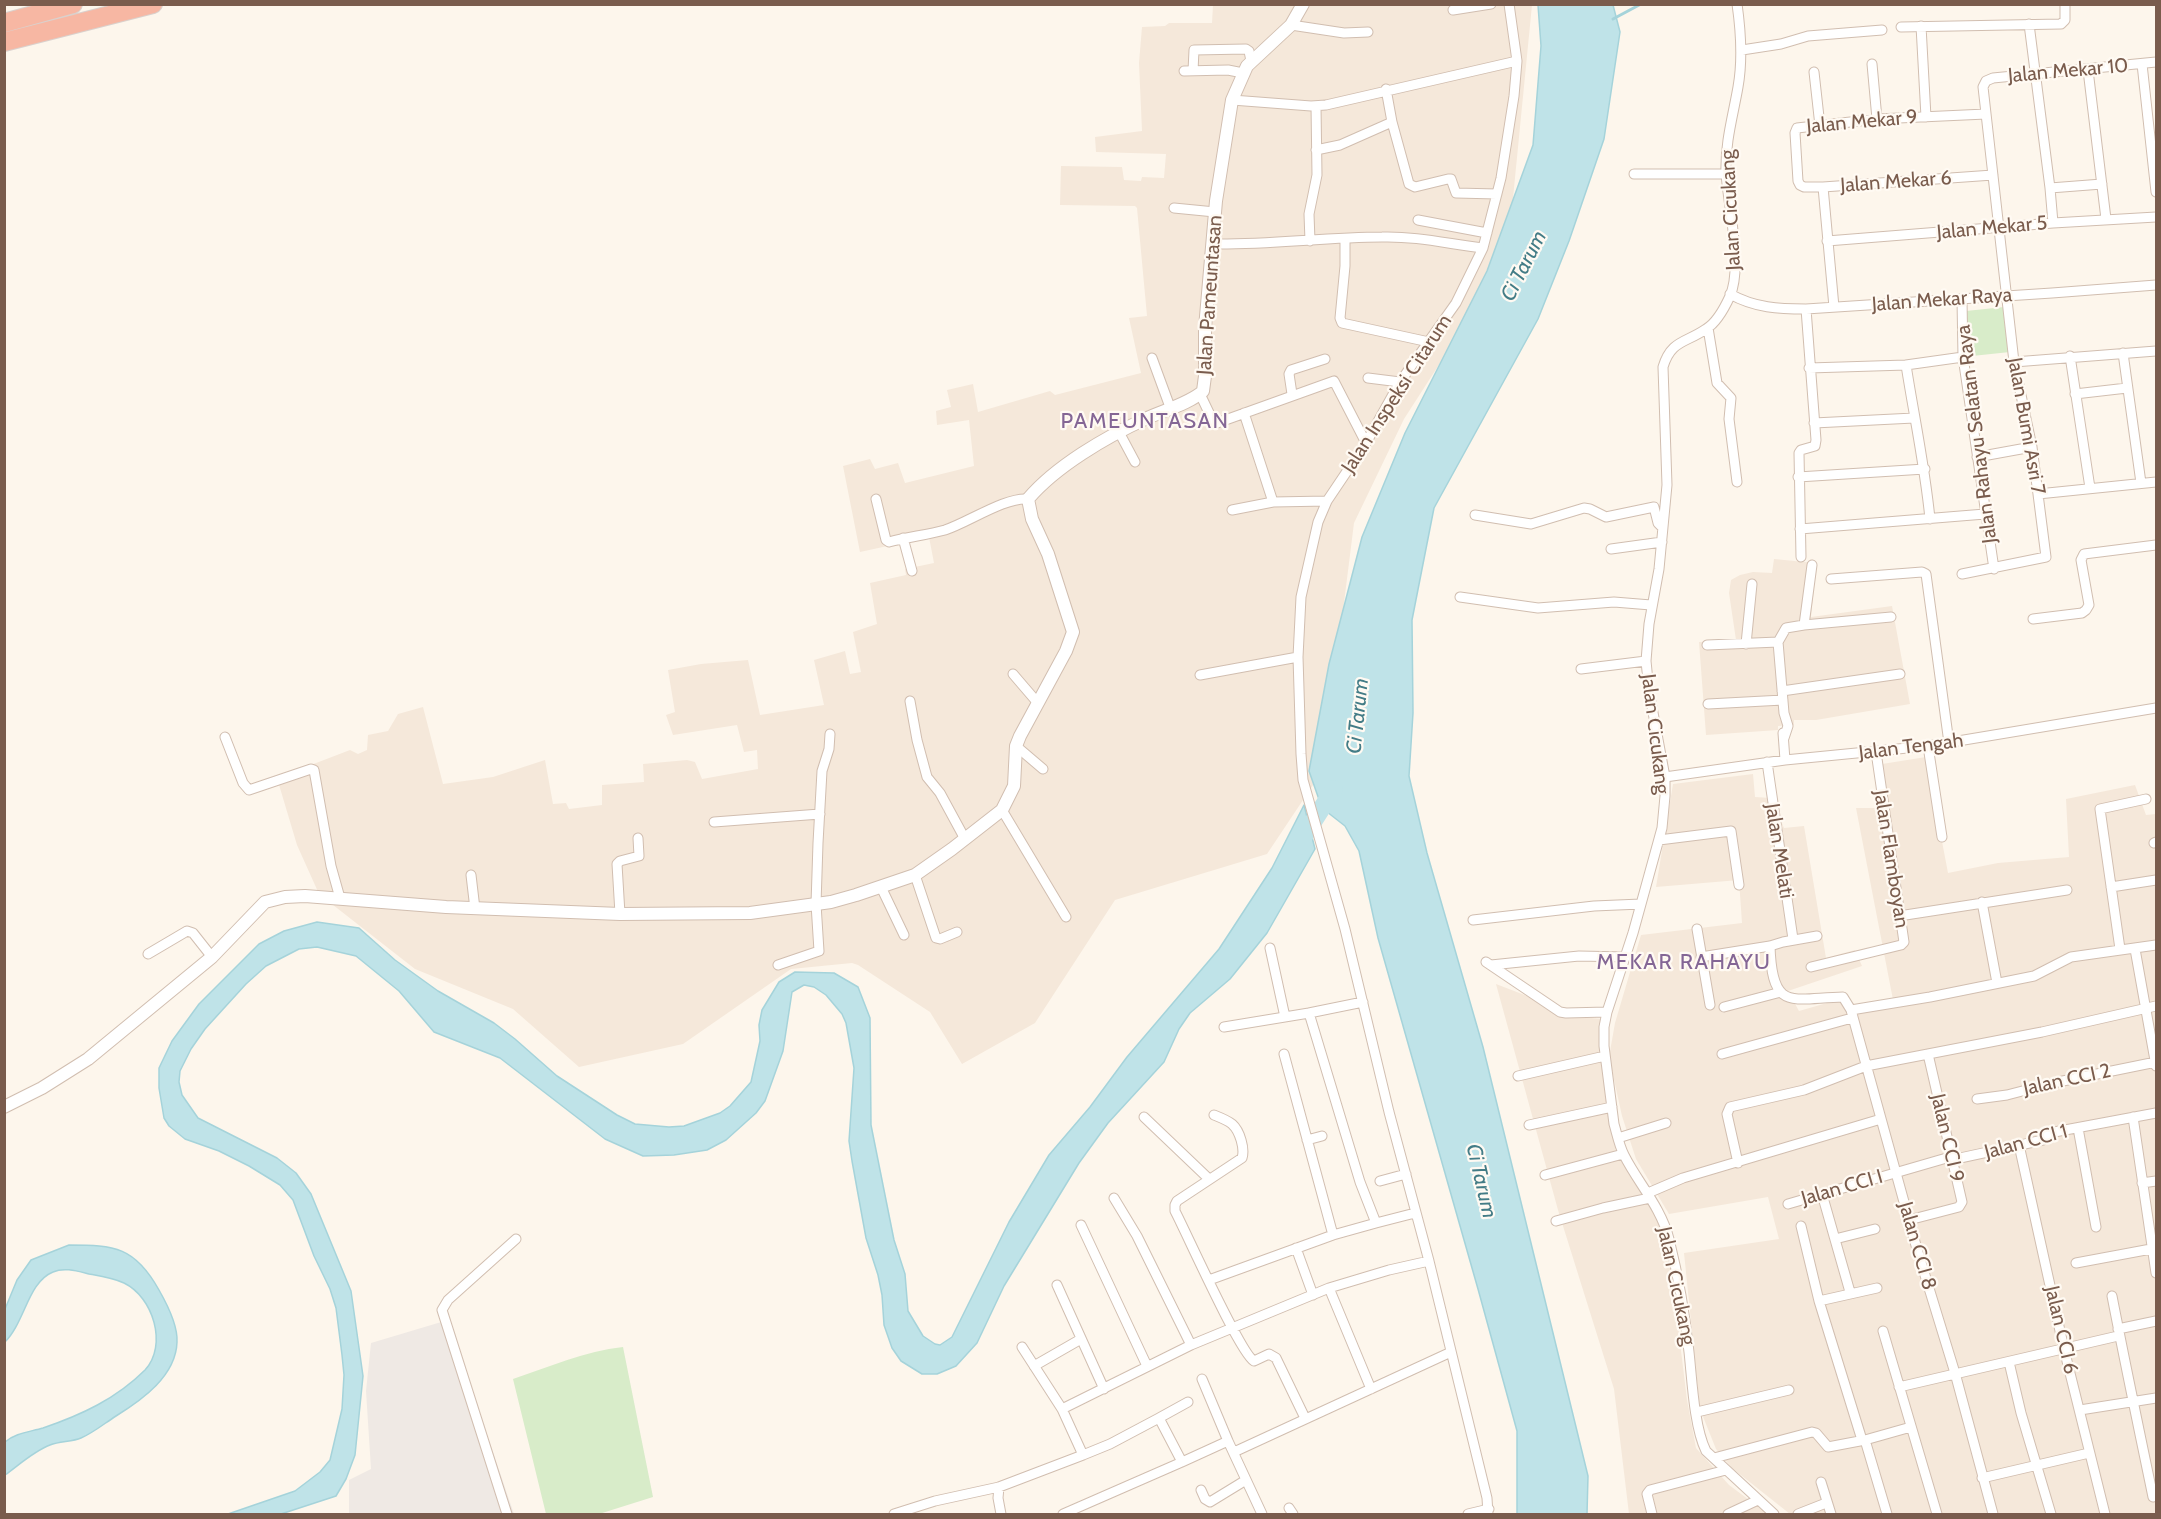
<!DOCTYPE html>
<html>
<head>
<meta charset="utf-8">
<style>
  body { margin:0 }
  #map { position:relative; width:2161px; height:1519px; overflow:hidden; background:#fdf6ec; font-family:Cabin,sans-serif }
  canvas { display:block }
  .frame { position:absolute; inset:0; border:6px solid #7a5c4d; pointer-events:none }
</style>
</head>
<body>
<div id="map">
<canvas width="2161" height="1519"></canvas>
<div class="frame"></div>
</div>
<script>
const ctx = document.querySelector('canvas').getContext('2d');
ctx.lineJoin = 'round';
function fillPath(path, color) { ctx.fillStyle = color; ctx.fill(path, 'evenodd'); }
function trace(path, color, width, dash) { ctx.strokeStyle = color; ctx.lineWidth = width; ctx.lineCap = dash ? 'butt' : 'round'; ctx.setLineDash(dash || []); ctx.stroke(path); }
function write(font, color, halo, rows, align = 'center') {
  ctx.font = font + ' Cabin,sans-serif'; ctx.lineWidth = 4.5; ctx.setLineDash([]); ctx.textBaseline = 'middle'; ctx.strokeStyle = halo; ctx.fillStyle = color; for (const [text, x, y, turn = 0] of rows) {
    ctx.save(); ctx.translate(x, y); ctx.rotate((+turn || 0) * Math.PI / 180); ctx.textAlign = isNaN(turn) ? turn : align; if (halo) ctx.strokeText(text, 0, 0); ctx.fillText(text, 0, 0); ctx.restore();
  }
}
const residential = new Path2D(`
  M1213,5H1532L1507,259L1404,419L1354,523L1323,770L1267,854L1115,900L1035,1023L962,1064L930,1012L858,965L852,963L791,969L683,1044L579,1067L513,1009L415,969L319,894L297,845L277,778L350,750L358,754L367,750L368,735L388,731L398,714L423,707L443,784L493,777L545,760L553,804L566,803L569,809L602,805V785L644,782L643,764L687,760L695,762L702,779L758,769L757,750L744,752L737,725L673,735L666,715L675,712L668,670L701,664L748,660L760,715L824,705L814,660L845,651L850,674L861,672L853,632L877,624L870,583L906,575L905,569L934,563L929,537L860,552L843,466L870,459L875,469L898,463L905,483L974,466L969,420L937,425L936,411L951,407L947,390L973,384L978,412L1050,391L1055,395L1141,373L1129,318L1147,316L1137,208L1135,206L1060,205L1061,166L1122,167L1124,180L1141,181L1142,177L1164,178L1166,154L1096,152L1095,137L1142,131L1139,63L1142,27L1165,26L1169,23H1212Z
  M1774,559L1815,563L1816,570L1811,617L1892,606L1910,704L1816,720H1794V725L1778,726V730L1706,735L1699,642L1736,640L1729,593L1731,580L1740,575L1753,572L1772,573Z
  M1926,757L1948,873L1998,863L2069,857L2066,799L2135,785L2146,815L2156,814V1514H1790L1732,1468L1716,1449L1700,1409L1684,1253L1779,1239L1768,1197L1669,1214L1636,1159L1622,1116L1609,1057L1615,1023L1641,935L1742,923L1739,880L1656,887L1673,784L1753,774L1755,797L1771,798L1784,828L1804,826L1826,958L1855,950L1862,966L1788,991L1799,1011L1841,999L1871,1010L1894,1005L1856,808H1884L1882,764Z
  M1496,984L1535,999L1568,1016L1603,1019L1607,1092L1616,1153L1667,1229L1673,1255L1679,1334L1687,1400L1696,1448L1729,1485L1768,1514H1629L1614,1389L1558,1210Z`);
const industrial = new Path2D(`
  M448,1320L514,1514H346L349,1513V1480L371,1469L366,1391L371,1343Z`);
const green = new Path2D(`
  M2004,307L2010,352L1972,356L1966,311Z
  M623,1347L653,1497L599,1514H546L513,1379C549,1367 585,1351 623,1347Z`);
const water = new Path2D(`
  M1538,5H1613L1620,32L1604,139L1569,241L1538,319L1434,508L1412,620L1413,713L1409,776L1427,853L1483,1047L1588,1476L1587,1514H1517V1431L1478,1289L1378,938L1359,851L1345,826L1322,808L1309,771L1329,664L1362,537L1405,433L1487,271L1533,145L1541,46Z
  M1304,805L1315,849L1267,933L1230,979L1190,1013L1179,1029L1164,1062L1108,1123L1079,1163L1004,1286L977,1343L956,1366L937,1374H922L901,1361L892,1348L884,1325L882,1295L878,1275L866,1238L852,1161L849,1141L854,1068L846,1023L842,1014L826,995L814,987L804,985L792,992L783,1051L765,1101L756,1113L726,1140L707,1150L674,1155L643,1156L605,1139L500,1058L434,1032L399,991L356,956L317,947L299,949L266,966L246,984L205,1029L191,1049L180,1071L179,1082L182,1095L198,1118L277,1158L296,1173L311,1194L351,1291L363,1376L355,1455L346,1479L336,1496L281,1514H228L295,1491L320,1472L330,1460L342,1409L344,1375L342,1355L336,1308L330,1289L314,1256L293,1200L280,1185L249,1166L219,1151L185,1139L169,1126L164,1118L159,1088V1068L172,1041L199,1004L259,944L284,931L317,922L359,928L395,960L438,991L494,1023L515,1039L557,1076L617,1115L635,1124L669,1127L684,1126L720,1113L730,1106L751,1082L760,1041L759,1025L762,1010L779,982L795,972L834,973L858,987L870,1018L871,1125L894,1240L905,1274L908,1311L923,1336L935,1344L940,1345L952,1337L1009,1222L1049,1155L1090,1107L1127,1057L1219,949L1272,868Z
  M69,1245C115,1245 135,1247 159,1290C167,1304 178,1325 177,1342C176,1376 142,1400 116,1416C105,1423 93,1433 81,1438C72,1442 60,1441 50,1445C34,1451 19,1465 5,1475V1442C15,1433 29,1432 43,1428C81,1415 116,1399 145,1370C168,1345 153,1297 124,1283C113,1278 100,1276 89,1274C77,1271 64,1267 53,1272C28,1282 25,1322 5,1342V1309L17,1280L31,1260Z`);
const stream = new Path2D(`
  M1613,19L1641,4`);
const river = new Path2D(`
  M1297,847L1334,789`);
const minor = new Path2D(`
  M1737,4C1741,32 1743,59 1738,87C1733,116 1725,142 1726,173C1728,206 1743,266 1730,296C1725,307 1716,323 1706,329C1686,343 1671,340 1663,367L1667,485L1659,569L1649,624L1646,661L1649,691L1665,777V796L1662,828L1633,933L1607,1012L1604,1027V1046L1614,1124C1617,1134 1619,1145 1624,1155C1638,1183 1661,1207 1669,1239C1678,1275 1685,1314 1689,1352C1692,1379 1694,1427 1706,1451L1774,1514
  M1453,10L1491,4
  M2029,24L2050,188L2053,223
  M1291,25L1344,33L1368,32
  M1921,26L1926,117
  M1901,27L2061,24L2065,20V4
  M1742,50L1781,44L1808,36L1882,30
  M1872,64L1877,119
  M2142,64L2156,192
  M2088,70L2106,219
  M1184,71L1228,70L1243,73
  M1193,71L1194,50L1246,49L1249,51L1251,61
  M1814,72L1820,126
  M1232,100L1311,106L1326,105L1517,61
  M1986,114L1877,119L1797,128L1795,133L1798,181L1800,185L1804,187H1823L1993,175
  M1392,122L1409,184L1415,187L1448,179H1451L1456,193L1497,194
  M1316,150L1340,145L1392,122L1386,89
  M1634,174H1726
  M1823,187L1834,307
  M2050,188L2102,184
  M1174,208L1215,212
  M1418,220L1487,233
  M1345,239V266L1340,318L1342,323L1429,342
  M1310,241L1309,214L1317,175L1316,106
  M1827,241L2053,223L2156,217
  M1212,244C1269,245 1326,237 1382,237C1416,236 1449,244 1483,248
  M1730,294C1755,308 1779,309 1806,309L2052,293L2156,285
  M1962,300L1963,357L1994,569
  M1708,328L1717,383L1731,398L1729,419L1737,482
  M2123,353L2141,483
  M2070,356L2090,488
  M1152,358L1170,407
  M2014,362L2156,351
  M1906,365C1914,416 1925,467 1930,519
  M1809,368L1906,365L1963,357
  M1368,378L1400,382
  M1200,394L1212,419L1217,423L1334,381L1366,443
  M1292,394L1289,374L1291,370L1325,359
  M2075,394L2127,388
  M1244,413L1273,502
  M1814,423L1914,418
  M1119,432L1135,462
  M1977,457L2032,447
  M1798,477L1925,469
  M2038,494L2156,482
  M876,499L886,540L889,542C907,537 927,535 945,530C969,522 1005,497 1028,499
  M1232,510L1273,502L1327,501
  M1475,515L1531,524L1584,508L1590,509L1606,517L1654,507L1658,523L1662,527
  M1800,529L1985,514
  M903,538L912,571
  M1611,549L1662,542
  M1801,557L1799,453L1801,450L1815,446L1816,440L1806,309
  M1962,574L2046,557L2032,447L2014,362L1983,87L1986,81L1993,78L2156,62
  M1831,579L1922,572L1926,574L1949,743
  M1460,597L1538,608L1614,602L1651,605
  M2033,619L2082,613L2086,610L2089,605L2081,560L2084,554L2156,545
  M1804,625L1891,617
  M1746,644L1752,584
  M1707,645L1778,642
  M1581,669L1646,661
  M1013,674L1037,702
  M1200,675L1298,657
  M1782,691L1900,674
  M910,701L917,740L927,777L940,793L965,839
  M1708,704L1783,700
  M1783,733L1785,760
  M225,737L243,783L249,790L311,769L314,770L331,866L340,898
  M1784,738L1788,726L1784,713L1778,642L1786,628L1804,625L1812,565
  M1016,746L1043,769
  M1928,746L1942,837
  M1767,762L1793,939
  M1665,777L1785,760L1928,746L2156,708
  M1002,810L1066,917
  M714,822L820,814
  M1659,840L1731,831L1739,885
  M2154,843L2156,842
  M471,875L475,909
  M915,875L936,938L940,939L957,932
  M881,887L904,935
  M2111,887L2156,880
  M1982,902L1997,983
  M620,914L617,864L620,861L639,856L638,838
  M1899,916L2067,890
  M1473,920L1594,906L1641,904
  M1697,929L1710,1005
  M1770,946C1772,1013 1792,998 1843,997L1851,1010L1917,1249L1955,1373L1993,1514
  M1270,948L1285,1017
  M2120,949L2100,809L2146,799
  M2135,949L2156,1066
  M148,954L187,931L193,933L212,957
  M1701,957L1770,946L1783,942L1817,936
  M1486,962L1560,1012L1566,1013L1607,1012
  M778,965L819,951L816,904L818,843L822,771L829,749L830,734
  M1491,965L1579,956L1626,957
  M1811,967L1901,945L1904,942L1876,752
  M1724,1007L1781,992
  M1851,1010L1930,997L2034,976L2071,957L2156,945
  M1309,1013L1363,1002
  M1224,1027L1309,1013L1360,1182L1376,1223L1415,1213
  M1284,1054L1333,1235
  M1722,1054L1852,1018
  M1518,1076L1605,1056
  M1977,1099L2007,1095L2053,1083L2156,1062
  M1214,1115C1219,1117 1227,1120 1232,1124C1240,1131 1245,1149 1242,1158L1177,1201L1175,1205V1211C1187,1234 1240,1353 1254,1361L1269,1354L1276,1358L1305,1418
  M1144,1117L1209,1179
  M2133,1117L2156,1273
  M1529,1125L1612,1107
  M2078,1128L2096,1227
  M1618,1138L1666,1123
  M1307,1140L1322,1136
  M2019,1145L2064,1349L2105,1514
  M1738,1163L1727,1114L1730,1107L1804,1090L1866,1066L2042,1032L2156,1006
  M1545,1175L1623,1154
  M1380,1181L1406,1174
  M2142,1183L2156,1181
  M1648,1193L1683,1178L1881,1119
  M1822,1194L1850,1292
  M1114,1198L1137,1236L1191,1345
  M1788,1204L1950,1157L1960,1158L2043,1140L2049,1133L2156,1113
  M1909,1220L1959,1207L1962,1202L1928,1054
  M1556,1221L1603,1208L1650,1198
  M1081,1225L1147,1366
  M1801,1226L1819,1301L1862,1440
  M1835,1239L1875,1229
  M1296,1248L1313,1295
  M2076,1263L2151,1249
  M1209,1280L1333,1235L1376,1223
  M1057,1285L1104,1389
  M1329,1288L1371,1389
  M2112,1296C2125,1363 2139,1430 2153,1497
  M1819,1301L1877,1288
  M2118,1329L2156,1321
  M1883,1331L1937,1514
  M1022,1347L1062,1409L1191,1345L1329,1288L1389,1270L1429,1261
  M2009,1362L2021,1413L2051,1514
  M1034,1366L1081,1339
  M1202,1379L1228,1441
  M1899,1387L2118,1336
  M1062,1409L1083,1455L1110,1444L1159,1418L1182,1462L1228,1441L1262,1514
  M2080,1410L2156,1398
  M1697,1412L1789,1390
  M1159,1418L1188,1402
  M1865,1440L1887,1514
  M1234,1452L1451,1352
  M1714,1458L1812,1432L1816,1433L1828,1447L1865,1440L1911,1427
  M1982,1478L2089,1453
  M1821,1482L1831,1514
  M999,1487L998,1498L1001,1514
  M1201,1490L1205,1499L1210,1502L1246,1480
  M1289,1508L1293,1514
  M507,1514L442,1310L448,1300L516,1239
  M894,1514L935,1501L999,1487L1083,1455
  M1063,1514L1182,1462
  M1468,1514L1489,1509
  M1488,1514L1487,1498L1429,1261L1389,1112L1345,929L1303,780L1301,754L1298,657L1301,597L1318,522L1327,501L1366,443L1400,382L1456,303L1483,248L1501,178L1514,96L1517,61L1509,4
  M1652,1514L1647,1494L1650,1490L1726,1470
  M1728,1514L1758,1500
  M1798,1514L1826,1503`);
const tertiary = new Path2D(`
  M4,1107L42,1088L88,1059L212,957L265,902L285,897L305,896L446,907L620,914L750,913L831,902L856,895L915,875L952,849L1002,810L1014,786L1016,746L1020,736L1066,651L1073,632L1048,554L1032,519L1028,499C1056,466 1106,437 1145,419C1162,411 1191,403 1203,391L1205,376V328L1216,201L1232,100L1247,66L1291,25L1303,4`);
const motorway = new Path2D(`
  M4,23L73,4
  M4,42L153,4`);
const streetNames = [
  ["Jalan Mekar 10",2068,71,-5],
  ["Jalan Mekar 9",1862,122,-5],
  ["Jalan Mekar 6",1896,182,-4],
  ["Jalan Cicukang",1731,210,-93],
  ["Jalan Mekar 5",1992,228,-5],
  ["Jalan Pameuntasan",1210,295,-86],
  ["Jalan Mekar Raya",1942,300,-4],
  ["Jalan Inspeksi Citarum",1397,394,-57],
  ["Jalan Bumi Asri 7",2026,426,80],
  ["Jalan Rahayu Selatan Raya",1977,434,-97],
  ["Jalan Cicukang",1655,734,83],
  ["Jalan Tengah",1911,747,-7],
  ["Jalan Melati",1779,851,81],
  ["Jalan Flamboyan",1891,859,81],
  ["Jalan CCI 2",2067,1080,-12],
  ["Jalan CCI 9",1947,1138,77],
  ["Jalan CCI 1",2026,1142,-15],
  ["Jalan CCI I",1842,1188,-16],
  ["Jalan CCI 8",1917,1246,74],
  ["Jalan Cicukang",1676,1286,78],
  ["Jalan CCI 6",2061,1330,77]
];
const waterNames = [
  ["Ci Tarum",1524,266,-63],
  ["Ci Tarum",1358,716,-84],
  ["Ci Tarum",1481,1181,77]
];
const quarterNames = [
  ["PAMEUNTASAN",1145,422],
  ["MEKAR RAHAYU",1684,963]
];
fillPath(residential, '#f5e8da');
fillPath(industrial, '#efe9e4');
fillPath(green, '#d8ecc9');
fillPath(water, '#bfe3e8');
trace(water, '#a5d3da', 1.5);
trace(stream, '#a5d3da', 3);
trace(river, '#bfe3e8', 18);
trace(minor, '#d1beb0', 11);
trace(tertiary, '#d1beb0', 14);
trace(motorway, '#dad1cd', 20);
trace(minor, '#fff', 9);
trace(tertiary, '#fff', 12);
trace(motorway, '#f7b7a3', 18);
write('20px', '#7a5c4d', '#fffaf3', streetNames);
write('italic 21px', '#437c86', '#fffaf3', waterNames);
ctx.letterSpacing = '1.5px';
write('22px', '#846695', '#fffaf3', quarterNames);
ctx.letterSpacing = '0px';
</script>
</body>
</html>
